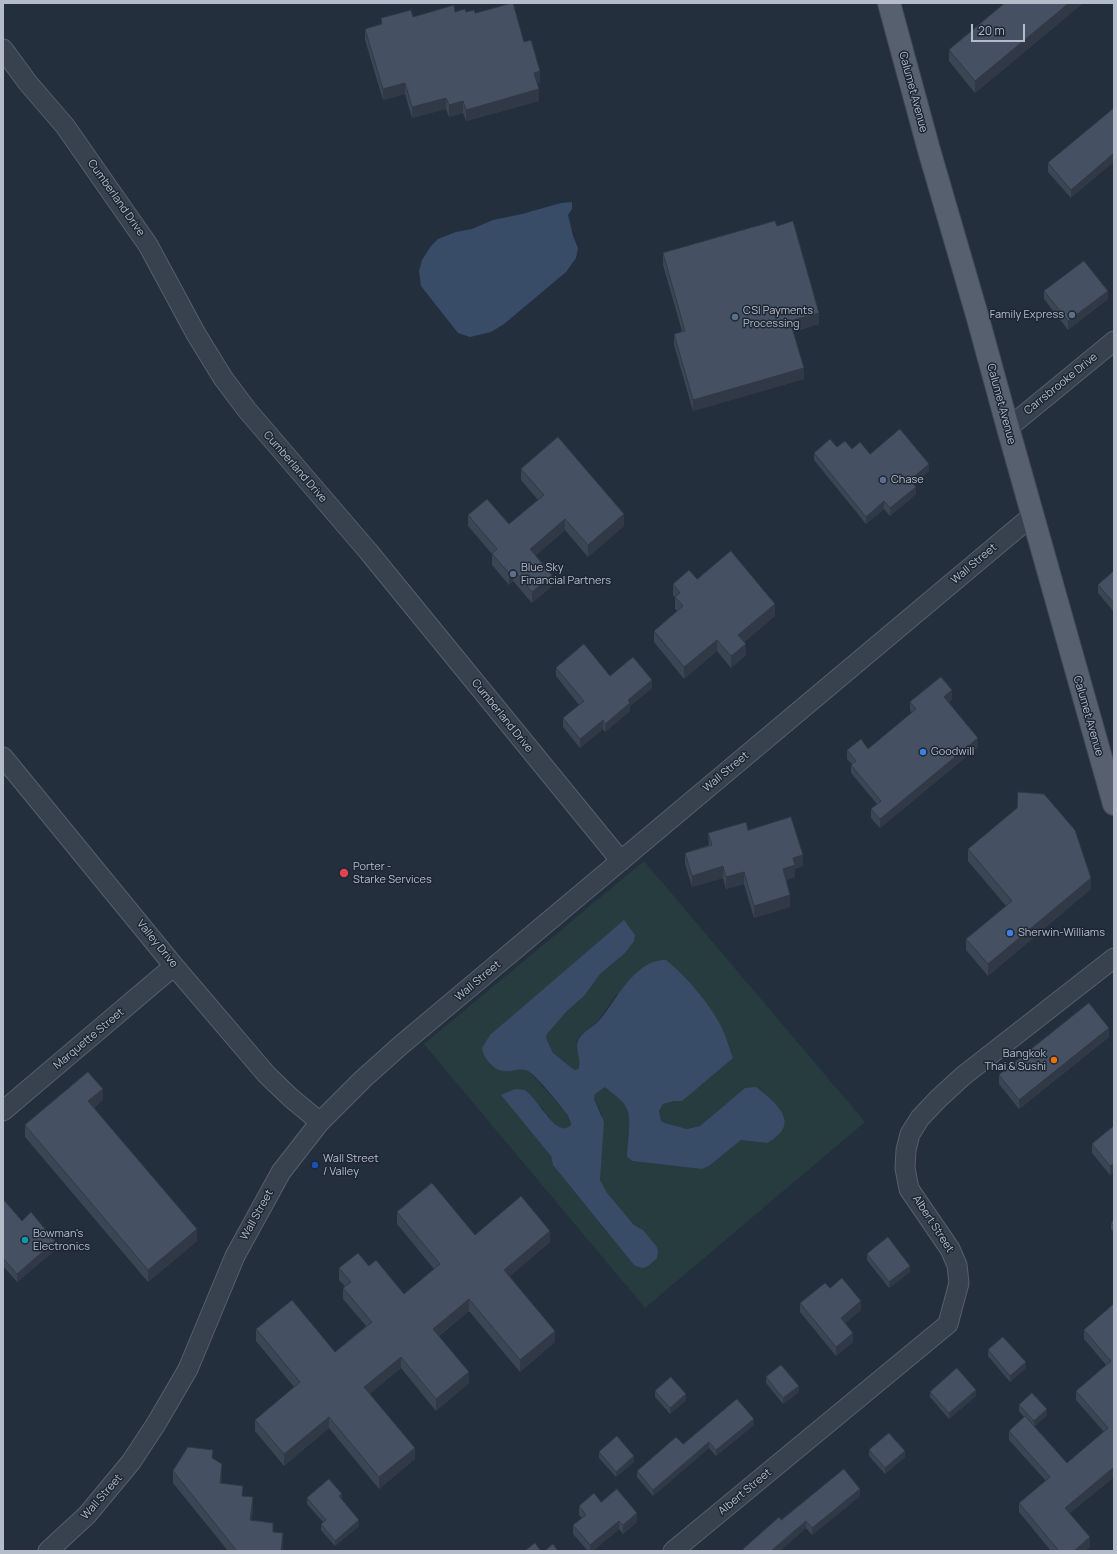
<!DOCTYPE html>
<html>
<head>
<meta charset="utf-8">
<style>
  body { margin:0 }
  #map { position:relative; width:1117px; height:1554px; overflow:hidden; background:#242f3e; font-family:Manrope,sans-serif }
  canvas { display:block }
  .frame { position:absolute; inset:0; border:4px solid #b4bcc9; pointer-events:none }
  .scale { position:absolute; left:971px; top:24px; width:54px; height:18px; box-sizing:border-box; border:2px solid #b4bcc9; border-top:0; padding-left:5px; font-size:12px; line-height:14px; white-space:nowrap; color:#b4bcc9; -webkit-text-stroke:3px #1d2633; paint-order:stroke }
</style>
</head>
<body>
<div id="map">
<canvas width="1117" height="1554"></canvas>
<div class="frame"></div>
<div class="scale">20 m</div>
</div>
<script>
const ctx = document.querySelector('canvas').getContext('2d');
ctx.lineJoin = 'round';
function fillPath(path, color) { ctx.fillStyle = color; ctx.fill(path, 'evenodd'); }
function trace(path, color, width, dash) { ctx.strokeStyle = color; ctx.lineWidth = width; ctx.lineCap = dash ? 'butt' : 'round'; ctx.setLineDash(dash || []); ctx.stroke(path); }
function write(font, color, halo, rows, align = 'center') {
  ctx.font = font + ' Manrope,sans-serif'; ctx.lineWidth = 3; ctx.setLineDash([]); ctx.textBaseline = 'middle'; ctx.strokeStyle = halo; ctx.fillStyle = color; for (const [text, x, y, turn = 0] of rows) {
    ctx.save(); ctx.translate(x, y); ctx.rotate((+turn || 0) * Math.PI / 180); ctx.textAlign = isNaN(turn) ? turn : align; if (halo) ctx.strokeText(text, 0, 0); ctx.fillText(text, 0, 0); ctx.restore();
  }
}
const green = new Path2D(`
  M644,861L865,1122L645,1308L424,1044ZM625,953L600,974L585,995L567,1011L547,1034L546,1038L553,1053L573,1069L576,1070L579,1068L581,1060L577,1042L580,1036L598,1021L617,994L682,1101H674L663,1104L659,1111L661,1121L665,1123L687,1129L700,1126L745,1088L767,1143L741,1140L709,1166L702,1169L632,1161L627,1157C627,1145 632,1120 627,1109C623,1100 612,1093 605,1086L595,1094L594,1099L602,1114L600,1180L601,1183L606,1193L634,1225L643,1230L640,1268L634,1265L553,1165L540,1105C545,1111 556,1131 565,1128C567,1128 569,1126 571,1125L567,1114L530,1072L520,1068L504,1071L490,1063Z`);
const water = new Path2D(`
  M572,202V209L568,215L573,236L578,248L576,258L566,272L504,324L491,332L470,337L458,333L421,286L419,271L422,260L431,246L438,239L456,232L472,229L493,220L522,214L561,203Z
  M624,920L635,935L634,941L625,953L600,974L585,995L567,1011L547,1034L546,1038L553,1053L573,1069L576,1070L579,1068C581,1058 575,1048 578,1041C581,1033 591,1028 598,1022C616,1002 634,959 666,960C686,976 709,1003 721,1026C726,1036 729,1048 733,1058L682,1101H674L663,1104L659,1111L661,1121L665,1123L687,1129L700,1126L745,1088L756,1087C767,1096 797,1117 779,1134C775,1137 772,1141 767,1143L741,1140L709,1166L702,1169L632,1161L627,1157C627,1145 632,1120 627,1109C623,1100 612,1093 605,1087L595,1094L594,1099L604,1122L600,1180L607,1193L634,1225L643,1230L657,1247L658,1251L657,1258C648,1266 645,1271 634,1265L553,1165L551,1156L501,1095L515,1089L525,1090C536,1098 551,1126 562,1128C566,1129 568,1127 571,1125C570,1121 569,1116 566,1113C561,1106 535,1074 528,1071C518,1067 514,1072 504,1071C494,1071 483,1057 482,1048L490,1035Z`);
const minor = new Path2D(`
  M3,49L28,83L65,126L148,245L196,334L223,378L247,410L368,551L621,861
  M1008,428L1114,341
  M3,757L174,966L267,1075L291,1098L320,1122
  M3,1111L174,966
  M48,1551L87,1515L131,1462L156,1424L188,1369L235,1256L281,1172L320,1122L363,1079L401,1045L1033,515
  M673,1551L948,1324L959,1283L957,1265L950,1249L909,1189L905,1168L906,1150L910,1134L920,1118L938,1099L963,1076L1114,958`);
const major = new Path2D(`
  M889,3L929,150L977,315L1008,428L1114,804`);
const wall = new Path2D(`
  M1082,3V4L975,93L949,61V50Z
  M455,12L475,13L524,42L540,83H537L539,101L466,121L463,113L449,117L446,109L412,118L405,94L383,100L365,40V29L381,24V18L413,17Z
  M1113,109L1071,198L1048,172V163Z
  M777,226L819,324L793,332L804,379L693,411L674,345V334L682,331L663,265V253Z
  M1044,291L1108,299L1068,330L1044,299Z
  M837,447L852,449L929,471L914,484L916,494L890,516L884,509L866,524L814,460V453Z
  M521,469L624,526L588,557L565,530L535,556L552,586L532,603L513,581L509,585L492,565V554L468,526V515L509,524L538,500L521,480Z
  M1114,571V612L1098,593V585Z
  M697,579L775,616L744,642L746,655L731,668L717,651L684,679L654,642V631L677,611L675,609V598L673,595V584Z
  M556,668L610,676L652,688L630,706V711L605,732L603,729L580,748L563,727V718L579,705L556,676Z
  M952,699L949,702L978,747L880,828L871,818V809L877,804L851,773V765L852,764L847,759V750L868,749L912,713L910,710V702Z
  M748,830L803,866L795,869V877L786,880L790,907L754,918L744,884L726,889L723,878L692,887L685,864V853L709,845L708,833Z
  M968,849L1091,889L988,976L966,950V939L1006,906L968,861Z
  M1109,1037L1019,1109L999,1084V1075Z
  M103,1100L94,1108L197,1241L148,1282L25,1137V1125Z
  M1114,1126V1172L1110,1175L1092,1153V1144Z
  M3,1199L22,1221L55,1250L17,1282L3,1266Z
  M397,1212L475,1235L550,1242L510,1276L555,1342L520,1372L469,1311L439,1336L469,1383L436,1411L401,1368L369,1394L415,1459L379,1489L329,1428L284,1466L255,1431V1420L294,1387L256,1341V1329L335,1352L366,1326L343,1299V1288L345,1286L339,1280V1268L369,1266L404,1294L434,1269L397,1224Z
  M1114,1220V1232L1111,1229V1223Z
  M867,1254L910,1272L889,1288L867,1260Z
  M830,1288L861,1310L845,1323L853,1342L836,1356L800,1312V1303Z
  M1114,1304V1477L1070,1513L1090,1547L1085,1551H1051L1019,1512V1503L1046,1481L1009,1440V1431L1024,1417L1019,1411V1405L1047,1415L1034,1427L1067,1463L1104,1432L1076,1400V1391L1106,1365L1084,1339V1330Z
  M988,1350L1026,1368L1010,1382L988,1356Z
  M766,1377L799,1392L783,1404L766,1383Z
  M655,1391L686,1400L670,1414L655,1397Z
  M930,1392L976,1396L949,1419L930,1397Z
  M754,1425L716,1456L709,1448L653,1496L637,1477V1471L683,1444Z
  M869,1450L905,1457L885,1474L869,1456Z
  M599,1452L634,1462L616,1477L599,1458Z
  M213,1458L222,1475L221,1484L243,1496L253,1509L251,1521L273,1533L283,1545L282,1551H228L173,1483V1471Z
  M860,1496L812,1535L806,1528L780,1551H743V1549L781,1520Z
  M307,1498L342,1500L359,1526L335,1546L321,1530V1524L323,1522L307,1504Z
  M601,1502L637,1522L623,1534L619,1529L593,1551H588L573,1534V1525L582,1518L579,1515V1506Z`);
const shadedWall = new Path2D(`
  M1069,3H1082V4L975,93V81Z
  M540,71V83L534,84V73Z
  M405,83V94L383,100V89Z
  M539,89V101L466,121V110Z
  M446,98V109L412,118V107Z
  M463,101V113L449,117V105Z
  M1114,153V162L1071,198V190Z
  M1108,291V299L1068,330V321Z
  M819,313V324L790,332V321Z
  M804,368V379L693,411V400Z
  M929,464V471L910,487V480Z
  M916,487V494L890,516V508Z
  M884,501V509L866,524V517Z
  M624,514V526L588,557V545Z
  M565,519V530L530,560V549Z
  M513,569V581L509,585V573Z
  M552,575V586L532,603V592Z
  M775,604V616L738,646V635Z
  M717,640V651L684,679V667Z
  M746,644V655L731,668V656Z
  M652,680V688L630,706V711L605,732V724L628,700Z
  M952,690V699L944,705V697Z
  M603,720V729L580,748V739Z
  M978,738V747L880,828V819Z
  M803,855V866L795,869V877L783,881V869L793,858Z
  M723,866V878L692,887V876Z
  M744,872V884L726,889V877Z
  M1091,878V889L988,976V964Z
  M790,895V907L754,918V906Z
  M1109,1028V1037L1019,1109V1100Z
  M103,1089V1100L88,1113V1101Z
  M1114,1163V1172L1110,1175V1166Z
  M197,1229V1241L148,1282V1270Z
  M550,1231V1242L504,1281V1270Z
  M55,1241V1250L17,1282V1274Z
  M910,1266V1272L889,1288V1282Z
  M469,1299V1311L433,1340V1329Z
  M861,1301V1310L841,1327V1318Z
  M555,1331V1342L520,1372V1360Z
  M853,1333V1342L836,1356V1347Z
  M401,1357V1368L364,1399V1387Z
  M1026,1362V1368L1010,1382V1376Z
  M469,1372V1383L436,1411V1399Z
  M799,1386V1392L783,1404V1398Z
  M976,1390V1396L949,1419V1413Z
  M686,1394V1400L670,1414V1408Z
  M1047,1409V1415L1034,1427V1421Z
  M329,1417V1428L284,1466V1454Z
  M754,1419V1425L716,1456V1450Z
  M709,1442V1448L653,1496V1490Z
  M415,1448V1459L379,1489V1477Z
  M905,1451V1457L885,1474V1468Z
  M634,1456V1462L616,1477V1472Z
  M222,1464V1475L220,1495V1483Z
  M1114,1467V1477L1065,1517V1508Z
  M860,1489V1496L812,1535V1528Z
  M342,1494V1500L339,1502V1496Z
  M253,1497V1509L250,1532V1520Z
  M637,1513V1522L623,1534V1525Z
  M359,1520V1526L335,1546V1541Z
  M619,1521V1529L593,1551H590V1545Z
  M806,1521V1528L780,1551H771Z
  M283,1533V1545L282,1551H281Z
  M1090,1537V1547L1085,1551H1074Z`);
const building = new Path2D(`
  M513,3L524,42L531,40L540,71L534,73L539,89L466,110L463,101L449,105L446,98L412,107L405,83L383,89L365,29L382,24L381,18L411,10L413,17L454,5L455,12L465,9L466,12L474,10L475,13Z
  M1005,3H1069L975,81L949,50Z
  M1113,109L1114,110V153L1071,190L1048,163Z
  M775,221L777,226L793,221L819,313L790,321L804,368L693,400L674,334L685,331L663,253Z
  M1084,261L1108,291L1068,321L1044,291Z
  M900,429L929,464L910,480L916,487L890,508L884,501L866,517L814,453L830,439L837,447L845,441L852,449L860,442L870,454Z
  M558,437L624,514L588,545L565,519L530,549L552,575L532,592L513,569L509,573L492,554L497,549L468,515L487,499L509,524L544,495L521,469Z
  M731,551L775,604L738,635L746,644L731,656L717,640L684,667L654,631L683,606L675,597L680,593L673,584L689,570L697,579Z
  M1114,571V603L1098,585Z
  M584,644L610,676L633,657L652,680L628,700L630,703L605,724L603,720L580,739L563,718L584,701L556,668Z
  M941,677L952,690L944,697L978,738L880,819L871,809L881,801L851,765L856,761L847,750L861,739L868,749L916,709L910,702Z
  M1018,792L1044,794L1075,830L1091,878L988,964L966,939L1012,901L968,849L1017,808Z
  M791,817L803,855L793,858L795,865L783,869L790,895L754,906L744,872L726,877L723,866L692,876L685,853L712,845L708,833L746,822L748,830Z
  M1089,1003L1109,1028L1019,1100L999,1075Z
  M88,1072L103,1089L88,1101L197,1229L148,1270L25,1125Z
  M1114,1126V1163L1110,1166L1092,1144Z
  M432,1183L475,1235L521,1196L550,1231L504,1270L555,1331L520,1360L469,1299L433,1329L469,1372L436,1399L401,1357L364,1387L415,1448L379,1477L329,1417L284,1454L255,1420L300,1382L256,1329L292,1300L335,1352L372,1322L343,1288L351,1282L339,1268L358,1253L369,1266L376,1260L404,1294L440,1264L397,1212Z
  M3,1199L22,1221L31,1212L55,1241L17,1274L3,1258Z
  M1114,1220V1226L1111,1223Z
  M888,1237L910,1266L889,1282L867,1254Z
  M842,1278L861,1301L841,1318L853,1333L836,1347L800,1303L825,1283L830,1288Z
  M1114,1304V1467L1065,1508L1090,1537L1074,1551H1059L1019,1503L1050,1477L1009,1431L1025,1416L1067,1463L1108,1428L1076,1391L1111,1361L1084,1330Z
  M1003,1337L1026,1362L1010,1376L988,1350Z
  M781,1365L799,1386L783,1398L766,1377Z
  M957,1368L976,1390L949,1413L930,1392Z
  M671,1377L686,1394L670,1408L655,1391Z
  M1032,1393L1047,1409L1034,1421L1019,1405Z
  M737,1399L754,1419L716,1450L709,1442L653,1490L637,1471L676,1437L683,1444Z
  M889,1433L905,1451L885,1468L869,1450Z
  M617,1436L634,1456L616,1472L599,1452Z
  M188,1447L213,1450L212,1458L222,1464L220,1483L243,1486L242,1496L253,1497L250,1520L273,1523V1532L283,1533L281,1551H237L173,1471Z
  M844,1469L860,1489L812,1528L806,1521L771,1551H744L743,1549L779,1517L781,1520Z
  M329,1479L342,1494L339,1496L359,1520L335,1541L321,1524L326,1520L307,1498Z
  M617,1489L637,1513L623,1525L619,1521L590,1545L573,1525L586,1515L579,1506L594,1493L601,1502Z
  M535,1543L541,1551H525Z
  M553,1544L558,1551H545Z`);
const markers = [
  [1072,315,4,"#5c6f8a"],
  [735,317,4,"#5c6f8a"],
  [883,480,4,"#5c6f8a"],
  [513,574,4,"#5c6f8a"],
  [923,752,4,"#3f7fe0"],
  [344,873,5,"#e0444e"],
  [1010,933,4,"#3f7fe0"],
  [1054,1060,4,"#e8710a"],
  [315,1165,4,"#1a4fb4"],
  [25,1240,4,"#0f9aa8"]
];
const streetNames = [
  ["Calumet Avenue",913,92,75],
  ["Cumberland Drive",116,198,55],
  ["Carrsbrooke Drive",1061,384,-39],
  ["Calumet Avenue",1001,404,75],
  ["Cumberland Drive",295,467,49],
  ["Wall Street",974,564,-40],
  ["Cumberland Drive",502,716,51],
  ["Calumet Avenue",1088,716,74],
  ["Wall Street",726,772,-40],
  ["Valley Drive",157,944,51],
  ["Wall Street",478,981,-40],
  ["Marquette Street",89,1039,-40],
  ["Wall Street",257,1215,-61],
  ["Albert Street",933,1224,57],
  ["Albert Street",745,1492,-40],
  ["Wall Street",102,1497,-49]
];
const poiNames = [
  ["CSI Payments",743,311],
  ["Processing",743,324],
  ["Family Express",1064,315,"right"],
  ["Chase",891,480],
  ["Blue Sky",521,568],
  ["Financial Partners",521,581],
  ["Goodwill",931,752],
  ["Porter -",353,867],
  ["Starke Services",353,880],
  ["Sherwin-Williams",1018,933],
  ["Bangkok",1046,1054,"right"],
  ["Thai & Sushi",1046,1067,"right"],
  ["Wall Street",323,1159],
  ["/ Valley",323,1172],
  ["Bowman's",33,1234],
  ["Electronics",33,1247]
];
fillPath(green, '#263c3f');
fillPath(water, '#394c67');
trace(minor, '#565f6c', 21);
trace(major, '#414a57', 24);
trace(minor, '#38414e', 19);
trace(major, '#56606e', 22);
fillPath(wall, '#3b4654');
fillPath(shadedWall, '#303945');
fillPath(building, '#455162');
trace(building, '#303945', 1);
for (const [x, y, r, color] of markers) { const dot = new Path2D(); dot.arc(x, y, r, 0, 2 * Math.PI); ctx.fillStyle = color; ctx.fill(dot); trace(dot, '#1d2633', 1.5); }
write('11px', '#b4bcc9', '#1d2633', streetNames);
write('11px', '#b4bcc9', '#1d2633', poiNames, 'left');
</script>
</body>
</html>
